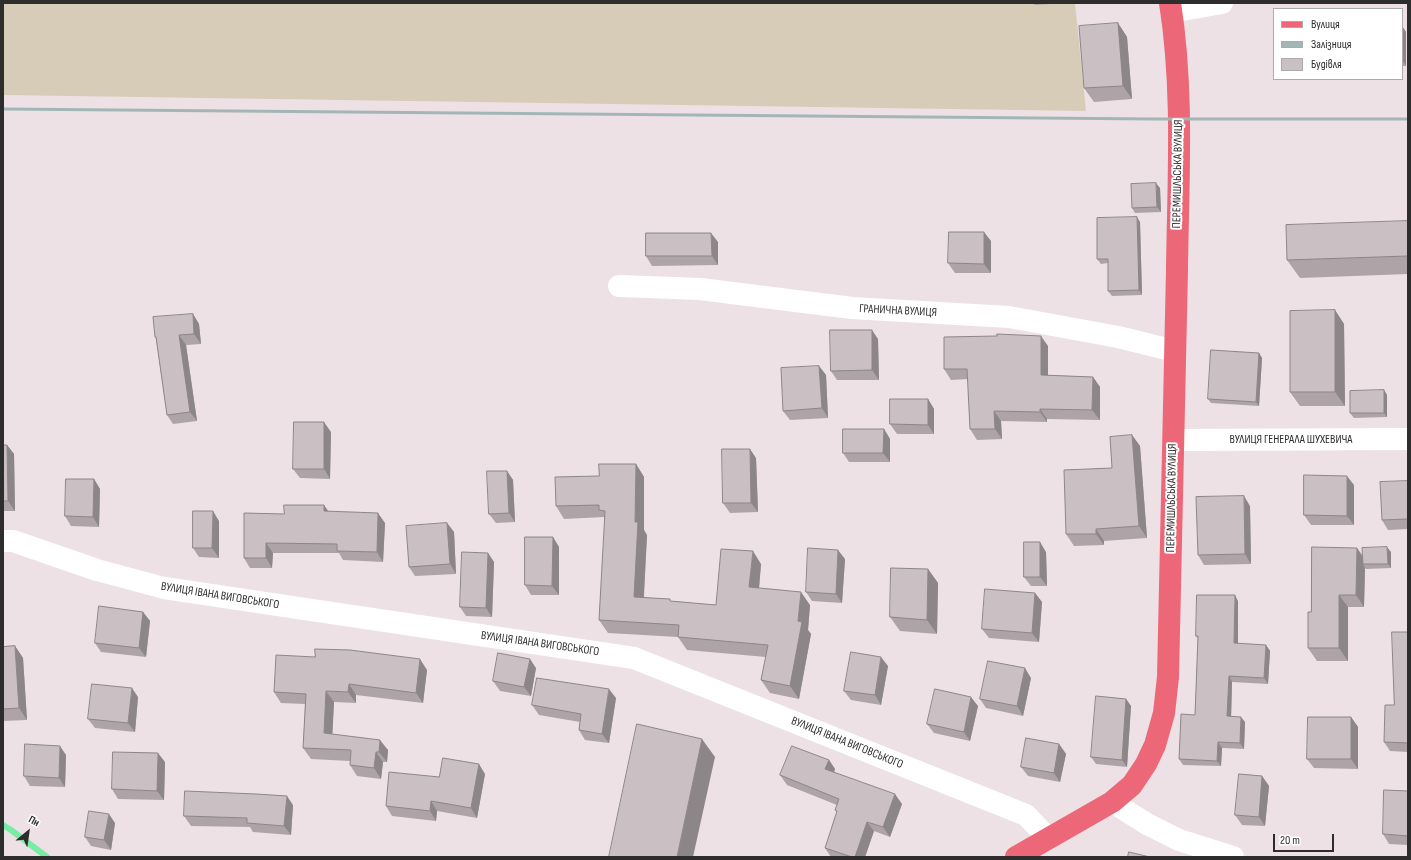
<!DOCTYPE html>
<html>
<head>
<meta charset="utf-8">
<style>
  body { margin:0 }
  #map { position:relative; width:1411px; height:860px; overflow:hidden; background:#eee1e5; font-family:"Sofia Sans Condensed",sans-serif }
  canvas { display:block }
  .frame { position:absolute; inset:0; border:4px solid #2d2d2d; pointer-events:none }
  .legend { position:absolute; left:1273px; top:8px; width:130px; height:72px; box-sizing:border-box; background:#fff; border:1px solid #ababab; margin:0; padding:5px 7px; list-style:none; font-size:12px; color:#2d2d2d }
  .legend li { display:flex; align-items:center; gap:8px; height:20px }
  .legend b { width:20px; border:1px solid #ababab }
  .north { position:absolute; left:8px; top:812px; width:40px; height:40px; -webkit-text-stroke:3px #fff; paint-order:stroke; rotate:29deg; font-size:11px; font-weight:700; line-height:16px; text-align:center; color:#2d2d2d }
  .north::after { content:''; display:block; margin:auto; width:14px; height:18px; background:#2d2d2d; clip-path:polygon(50% 0,100% 100%,50% 72%,0 100%) }
  .scale { position:absolute; left:1273px; top:834px; width:61px; height:18px; box-sizing:border-box; border:2px solid #2d2d2d; border-top:0; padding-left:5px; font-size:12px; line-height:14px; white-space:nowrap; color:#2d2d2d; -webkit-text-stroke:3px #fff; paint-order:stroke }
</style>
</head>
<body>
<div id="map">
<canvas width="1411" height="860"></canvas>
<div class="frame"></div>
<ul class="legend">
<li><b style="height:5px;background:#ec6777"></b>Вулиця</li>
<li><b style="height:5px;background:#a3b6b6"></b>Залізниця</li>
<li><b style="height:11px;background:#cabfc2"></b>Будівля</li>
</ul>
<div class="north">Пн</div>
<div class="scale">20 m</div>
</div>
<script>
const ctx = document.querySelector('canvas').getContext('2d');
ctx.lineJoin = 'round';
function fillPath(path, color) { ctx.fillStyle = color; ctx.fill(path, 'evenodd'); }
function trace(path, color, width, dash) { ctx.strokeStyle = color; ctx.lineWidth = width; ctx.lineCap = dash ? 'butt' : 'round'; ctx.setLineDash(dash || []); ctx.stroke(path); }
function write(font, color, halo, rows, align = 'center') {
  ctx.font = font + ' "Sofia Sans Condensed",sans-serif'; ctx.lineWidth = 4; ctx.setLineDash([]); ctx.textBaseline = 'middle'; ctx.strokeStyle = halo; ctx.fillStyle = color; for (const [text, x, y, turn = 0] of rows) {
    ctx.save(); ctx.translate(x, y); ctx.rotate((+turn || 0) * Math.PI / 180); ctx.textAlign = isNaN(turn) ? turn : align; if (halo) ctx.strokeText(text, 0, 0); ctx.fillText(text, 0, 0); ctx.restore();
  }
}
const cemetery = new Path2D(`
  M3,3H1075L1086,111L3,95Z`);
const stream = new Path2D(`
  M3,825L11,830L47,857`);
const minor = new Path2D(`
  M1171,12L1222,3
  M619,286L700,289L852,308L1009,317L1118,337L1175,351
  M1174,440L1408,439
  M3,541H13L97,570L164,588L634,658L1026,815L1048,838
  M1112,802L1147,824L1179,840L1233,857`);
const major = new Path2D(`
  M1016,857L1112,802L1132,785L1146,764L1155,745L1164,713L1168,677C1171,541 1174,406 1177,270C1178,181 1184,91 1170,3`);
const rail = new Path2D(`
  M3,109L1153,119H1408`);
const wall = new Path2D(`
  M1034,3H1067L1035,5Z
  M1118,23L1127,37L1132,99L1094,102L1084,88Z
  M1402,26L1406,32V66H1402Z
  M1160,188L1161,212L1135,213L1132,208Z
  M1408,221V274L1300,278L1287,260Z
  M1140,222L1142,295L1112,296L1108,291V263L1101,264L1097,259Z
  M991,241V273H955L948,263Z
  M718,242V265L652,266L646,256Z
  M1335,310L1344,324L1345,406H1300L1290,392Z
  M193,314L199,324L201,344L186,345L197,421L173,424L167,415L156,339L155,337Z
  M878,339L879,380H837L831,371Z
  M1048,346V375L1093,377L1100,387V420L1047,419V422L1001,421L1002,439L977,440L970,429L968,379L951,380L944,369Z
  M1259,353L1262,358L1259,406L1211,403L1208,399Z
  M819,366L826,375L828,418L790,420L783,411Z
  M1384,390L1387,395V417L1354,418L1350,413Z
  M928,399L934,409V434H897L890,424Z
  M884,429L890,439V462H849L843,453Z
  M331,432L330,479L300,478L293,469Z
  M1132,435L1140,446L1147,538L1104,541V545L1074,546L1066,534L1112,468Z
  M3,445H7L14,454L15,511H3Z
  M756,458L758,512L730,513L723,503Z
  M636,464L644,477V530L647,535L644,597L671,601L716,605L761,564L759,588L810,605L808,630L811,634L799,699L770,693L761,680L766,657L687,650L678,637L608,633L599,620L605,519L604,517L564,519L556,506L599,476Z
  M507,471L513,480L515,522L496,523L489,514Z
  M94,479L100,489L99,527L71,526L65,516Z
  M1408,481V529L1388,530L1382,520Z
  M1354,485V525H1311L1304,515Z
  M1250,506L1251,564L1204,565L1198,555Z
  M328,511L385,523L383,562L343,560L339,553H273L272,568H250L244,558L284,514Z
  M219,521V558L199,557L193,548Z
  M447,523L454,532L456,574L415,576L409,567Z
  M553,537L559,547V595H531L525,585Z
  M1357,548L1363,556L1391,552V568L1366,569L1365,568L1364,607H1348V661H1317L1308,648L1311,612Z
  M1046,552L1047,586H1031L1024,577Z
  M488,553L494,562L492,617L466,616L460,607Z
  M845,559L842,603L812,601L806,592Z
  M928,569L938,583L937,634L900,631L890,617Z
  M1035,593L1042,602L1039,642L989,638L982,629Z
  M1238,601V644L1266,645L1270,651L1268,684L1232,682L1231,716L1245,722L1244,749L1222,748L1221,766L1183,765L1179,759L1195,715L1198,639L1196,636Z
  M143,612L150,621L146,657L101,652L95,643Z
  M1408,632V752L1390,751L1384,742L1394,705Z
  M15,646L23,658L27,720L3,721V647Z
  M888,666L881,705L851,700L844,691Z
  M536,668L531,696L500,691L493,681Z
  M427,670L423,703L356,695V703L334,702L332,734L388,750L387,762H383L381,779L357,776L350,765V761L311,759L303,748L305,704L281,703L274,692Z
  M1031,678L1023,716L986,708L980,699Z
  M138,697L135,732L95,728L88,719Z
  M616,698L609,743L585,740L579,730L580,722L539,715L532,705Z
  M1126,699L1131,706L1127,767L1096,764L1091,757Z
  M978,706L970,741L934,733L927,724Z
  M1351,717L1358,727V769L1314,768L1307,759Z
  M1059,744L1066,754L1060,782L1028,776L1021,767Z
  M66,755L65,787L30,786L24,776Z
  M829,760L835,769L834,772L902,804L890,837L874,831L865,857H831L825,848L837,812L835,810L837,805L787,785L780,775Z
  M165,762L164,800L118,799L112,789Z
  M485,774L477,818L437,811L436,821L392,816L386,806L439,777Z
  M1262,776L1269,786L1265,826L1242,825L1235,815Z
  M1408,791V845L1389,844L1383,834Z
  M293,805L291,835L253,832L250,827L191,826L184,816Z
  M115,823L111,850L91,846L85,837Z`);
const shadedWall = new Path2D(`
  M1118,23L1127,37L1132,99L1123,86Z
  M1402,26L1406,32V66L1402,60Z
  M1156,183L1160,188L1161,212L1157,207Z
  M1137,217L1140,222L1142,295L1139,290Z
  M984,232L991,241V273L984,264Z
  M711,233L718,242V265L712,256Z
  M1335,310L1344,324L1345,406L1335,392Z
  M193,314L199,324L201,344L194,334Z
  M872,330L878,339L879,380L872,370Z
  M179,335L186,345L197,421L190,412Z
  M1041,336L1048,346V385L1041,375Z
  M1259,353L1262,358L1259,406L1256,402Z
  M819,366L826,375L828,418L822,408Z
  M1093,377L1100,387V420L1092,410Z
  M1384,390L1387,395V417L1384,413Z
  M928,399L934,409V434L928,425Z
  M1040,409L1047,419V422L1040,412Z
  M994,411L1001,421L1002,439L995,429Z
  M324,422L331,432L330,479L324,469Z
  M884,429L890,439V462L883,453Z
  M1132,435L1140,446L1147,538L1139,526Z
  M7,445L14,454L15,511L8,501Z
  M750,449L756,458L758,512L751,503Z
  M636,464L644,477V530L647,535L643,609L634,597Z
  M507,471L513,480L515,522L509,513Z
  M1347,476L1354,485V525L1347,516Z
  M94,479L100,489L99,527L93,517Z
  M1244,496L1250,506L1251,564L1245,554Z
  M324,505L331,515L324,511Z
  M213,511L219,521V558L212,548Z
  M378,513L385,523L383,562L377,552Z
  M447,523L454,532L456,574L450,564Z
  M1096,529L1104,541V545L1096,534Z
  M553,537L559,547V595L552,586Z
  M1040,542L1046,552L1047,586L1040,577Z
  M266,543L273,553L272,568L266,558Z
  M1387,547L1391,552V568L1388,564Z
  M1357,548L1365,561L1363,564L1365,568L1364,607L1356,595Z
  M838,550L845,559L842,603L836,594Z
  M753,551L761,564L758,600L749,587Z
  M488,553L494,562L492,617L486,608Z
  M928,569L938,583L937,634L927,620Z
  M801,592L810,605L808,630L811,634L799,699L790,686L798,621Z
  M1035,593L1042,602L1039,642L1032,633Z
  M1235,595L1238,601V649L1234,643Z
  M1339,595L1348,607V661L1339,648Z
  M143,612L150,621L146,657L139,648Z
  M1266,645L1270,651L1268,684L1264,678Z
  M15,646L23,658L27,720L19,708Z
  M881,657L888,666L881,705L875,695Z
  M420,659L427,670L423,703L416,693Z
  M530,659L536,668L531,696L524,687Z
  M1025,668L1031,678L1023,716L1017,706Z
  M1229,676L1232,682L1231,721L1227,716Z
  M349,684L356,695V703L348,692Z
  M132,688L138,697L135,732L128,723Z
  M609,689L616,698L609,743L602,734Z
  M326,691L334,702L332,743L324,733Z
  M971,697L978,706L970,741L964,732Z
  M1126,699L1131,706L1127,767L1122,760Z
  M1241,717L1245,722L1244,749L1240,743Z
  M1351,717L1358,727V769L1351,759Z
  M702,739L715,757L693,857H677Z
  M380,740L388,750L387,762L379,752Z
  M1218,742L1222,748L1221,766L1217,761Z
  M1059,744L1066,754L1060,782L1054,773Z
  M60,746L66,755L65,787L59,778Z
  M376,752L383,762L381,779L374,768Z
  M158,753L165,762L164,800L157,791Z
  M829,760L835,769L832,778L825,769Z
  M479,764L485,774L477,818L471,808Z
  M1262,776L1269,786L1265,826L1259,817Z
  M895,794L902,804L890,837L883,827Z
  M287,796L293,805L291,835L284,826Z
  M431,801L437,811L436,821L430,811Z
  M109,814L115,823L111,850L104,840Z
  M867,822L874,831L865,857H855Z`);
const building = new Path2D(`
  M1118,23L1123,86L1084,88L1079,26Z
  M1156,183L1157,207L1132,208L1131,184Z
  M1137,217L1139,290L1108,291V259H1097V218Z
  M1408,221V256L1287,260L1286,225Z
  M949,232H984V264L948,263Z
  M646,233H711L712,256H646Z
  M1335,310V392H1290V311Z
  M193,314L194,334L179,335L190,412L167,415L156,337H155L153,317Z
  M830,330H872V370L831,371Z
  M997,334L1041,336V375L1093,377L1092,410L1040,409V412L994,411L995,429H970L967,369H944V337L997,336Z
  M1211,350L1259,353L1256,402L1208,399Z
  M819,366L822,408L783,411L781,368Z
  M1384,390V413H1350V391Z
  M890,399H928V425L890,424Z
  M294,422H324V469H293Z
  M843,429H884L883,453H843Z
  M1132,435L1139,526L1096,529V534H1066L1064,470L1112,468L1110,437Z
  M3,445H7L8,501H3Z
  M722,449H750L751,503H723Z
  M599,464H636L635,522H638L634,597L670,599V601L716,605L721,549L753,551L749,587L801,592L798,621L802,622L790,686L761,680L768,645L678,637L679,625L599,620L605,511L599,510V505L556,506L555,477L599,476Z
  M487,471H507L509,513L489,514Z
  M1304,475L1347,476V516L1304,515Z
  M66,479H94L93,517L65,516Z
  M1408,481V519L1382,520L1380,482Z
  M1244,496L1245,554L1198,555L1196,497Z
  M284,505H324V511L378,513L377,552L337,551V544L266,543V558H244V513L284,514Z
  M193,511H213L212,548H193Z
  M447,523L450,564L409,567L406,526Z
  M525,537H553L552,586L525,585Z
  M1024,542H1040V577H1024Z
  M1312,547L1357,548L1356,595H1339V648H1308V612H1311Z
  M1387,547L1388,564H1363L1362,548Z
  M808,548L838,550L836,594L806,592Z
  M462,552L488,553L486,608L460,607Z
  M891,568L928,569L927,620L890,617Z
  M985,589L1035,593L1032,633L982,629Z
  M1197,595H1235L1234,643L1266,645L1264,678L1229,676L1227,716L1241,717L1240,743L1218,742L1217,761L1179,759L1181,714L1195,715L1198,636H1196Z
  M99,606L143,612L139,648L95,643Z
  M1392,632H1408V743L1384,742L1385,705H1394Z
  M15,646L19,708L3,709V647Z
  M315,649L350,650L420,659L416,693L349,684L348,692L326,691L324,733L380,740L379,752H376L374,768L350,765L351,750L303,748L306,694L274,692L276,655L315,657Z
  M851,652L881,657L875,695L844,691Z
  M498,653L530,659L524,687L493,681Z
  M988,661L1025,668L1017,706L980,699Z
  M537,678L609,689L602,734L579,730L581,714L532,705Z
  M92,684L132,688L128,723L88,719Z
  M935,689L971,697L964,732L927,724Z
  M1096,696L1126,699L1122,760L1091,757Z
  M1308,717H1351V759H1307Z
  M637,724L702,739L677,857H609Z
  M1026,738L1059,744L1054,773L1021,767Z
  M25,744L60,746L59,778L24,776Z
  M792,746L829,760L825,769L895,794L883,827L867,822L855,857H852L825,848L837,811L835,810L839,799L780,775Z
  M113,752L158,753L157,791L112,789Z
  M443,758L479,764L471,808L431,801L430,811L386,806L389,772L439,777Z
  M1239,774L1262,776L1259,817L1235,815Z
  M1384,790L1408,791V836L1383,834Z
  M185,791L256,794L287,796L284,826L247,823V818L184,816Z
  M89,811L109,814L104,840L85,837Z
  M1129,852L1150,857H1128Z`);
const streetNames = [
  ["ПЕРЕМИШЛЬСЬКА ВУЛИЦЯ",1178,174,-89],
  ["ГРАНИЧНА ВУЛИЦЯ",898,311,3],
  ["ВУЛИЦЯ ГЕНЕРАЛА ШУХЕВИЧА",1291,440],
  ["ПЕРЕМИШЛЬСЬКА ВУЛИЦЯ",1172,498,-89],
  ["ВУЛИЦЯ ІВАНА ВИГОВСЬКОГО",220,596,9],
  ["ВУЛИЦЯ ІВАНА ВИГОВСЬКОГО",540,644,8],
  ["ВУЛИЦЯ ІВАНА ВИГОВСЬКОГО",847,743,22]
];
fillPath(cemetery, '#d7ccb8');
trace(stream, '#78eba4', 6);
trace(minor, '#fff', 22);
trace(major, '#ec6777', 22);
trace(rail, '#a3b6b6', 3);
fillPath(wall, '#aea4a7');
fillPath(shadedWall, '#8d8688');
fillPath(building, '#cabfc2');
trace(building, '#8d8688', 1);
write('12px', '#2d2d2d', '#fff', streetNames);
</script>
</body>
</html>
